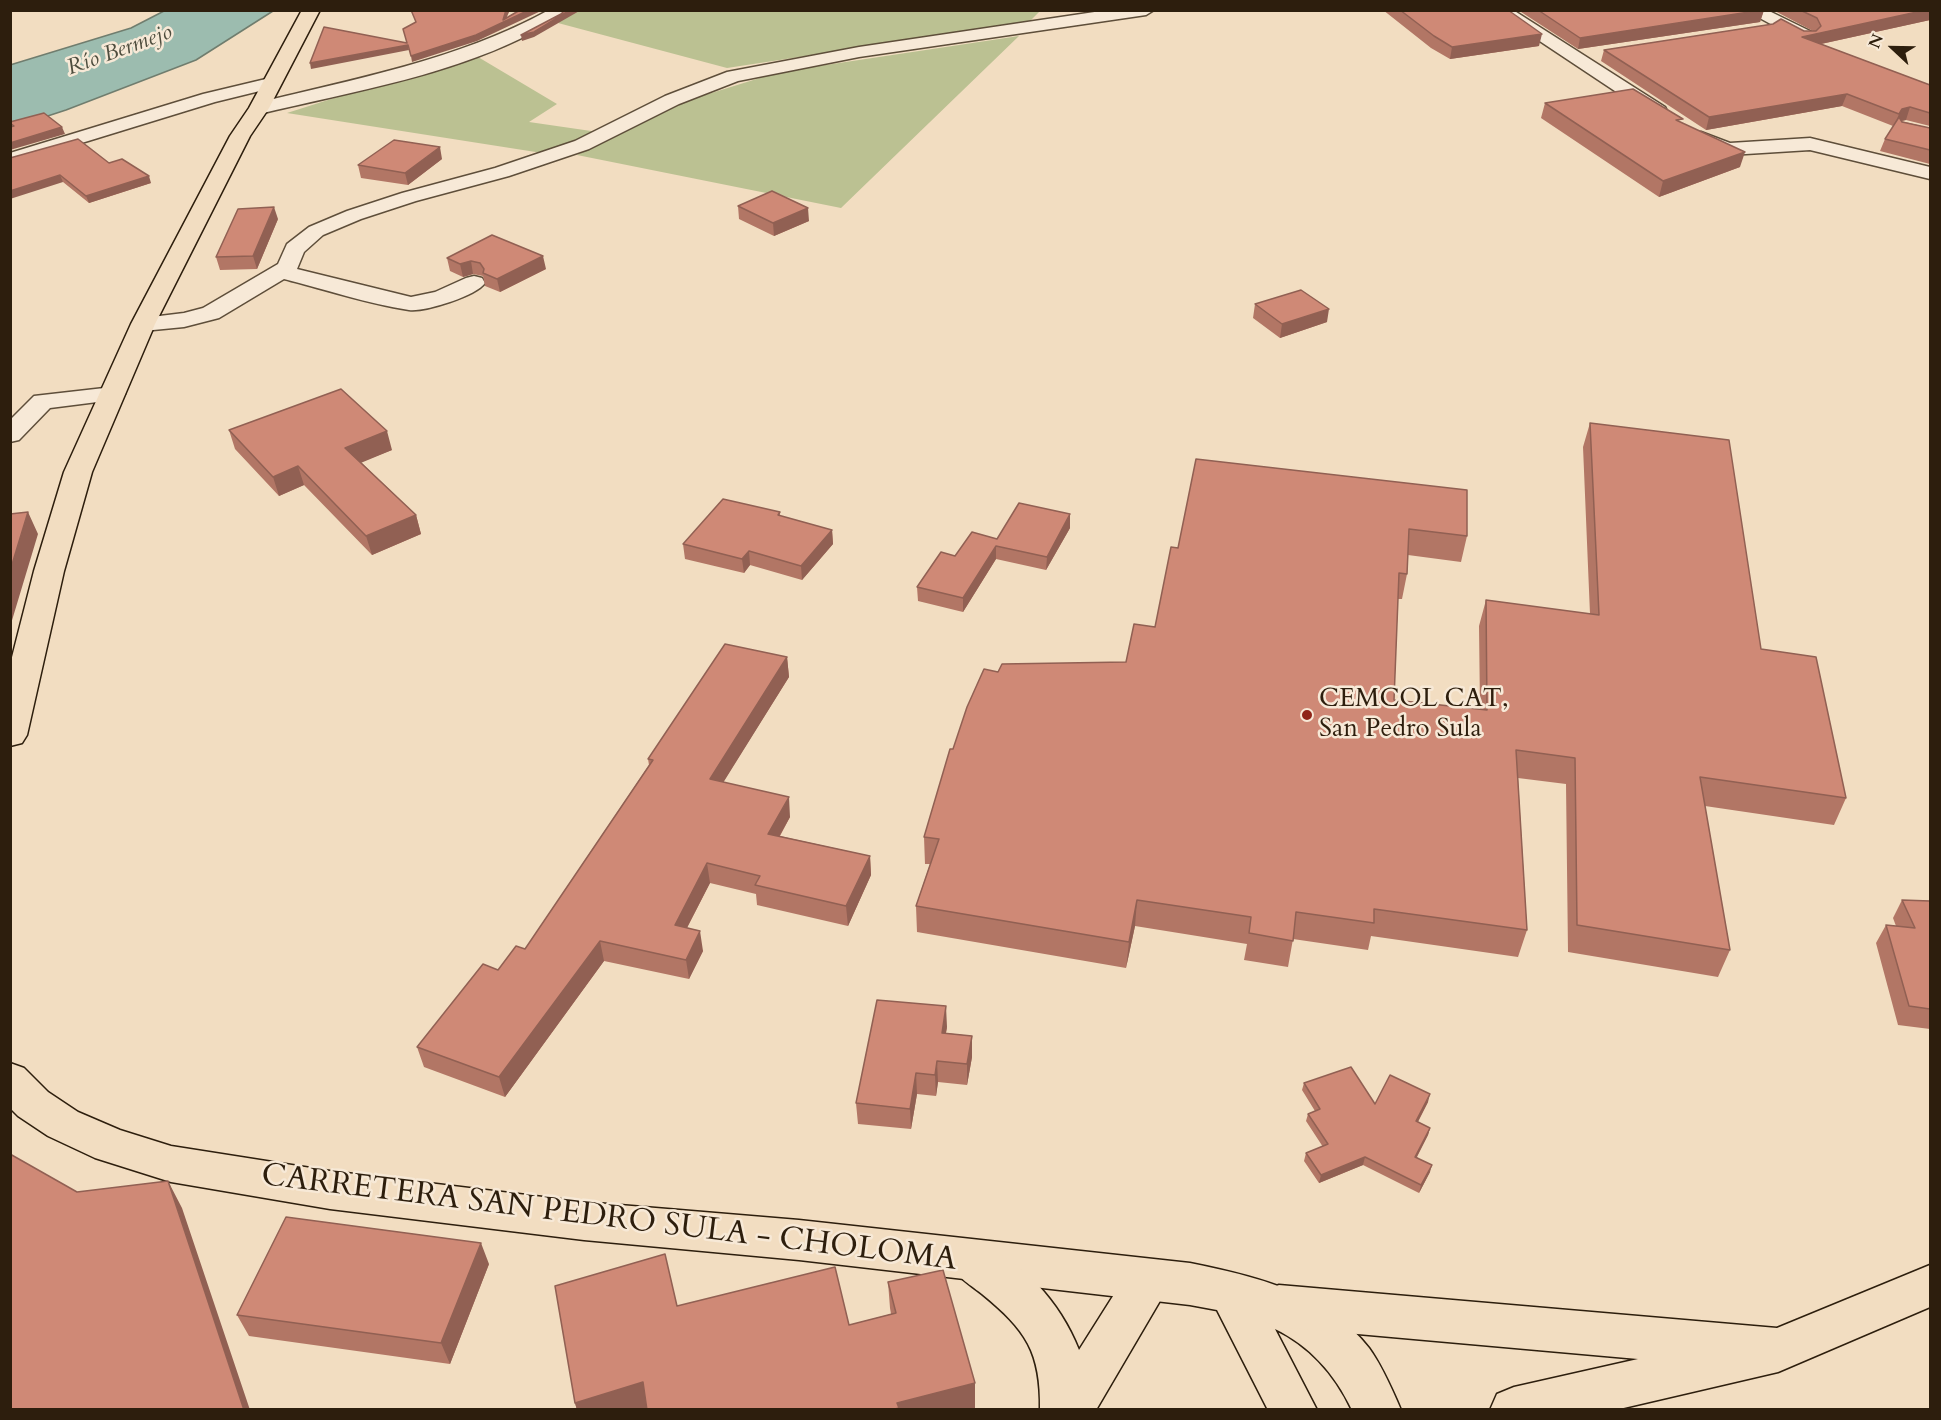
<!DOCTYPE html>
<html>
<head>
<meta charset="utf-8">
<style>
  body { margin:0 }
  #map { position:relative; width:1941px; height:1420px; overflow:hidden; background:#f2ddc1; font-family:Cardo,serif }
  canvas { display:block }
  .frame { position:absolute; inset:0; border:12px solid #2d1e0d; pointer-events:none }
  .north { position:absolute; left:1863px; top:18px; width:60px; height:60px; -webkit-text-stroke:4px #f7e9d7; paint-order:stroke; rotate:292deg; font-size:16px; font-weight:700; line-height:24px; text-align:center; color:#2d1e0d }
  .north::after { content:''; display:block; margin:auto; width:21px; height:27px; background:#2d1e0d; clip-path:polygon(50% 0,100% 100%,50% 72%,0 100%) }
</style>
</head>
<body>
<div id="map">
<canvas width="1941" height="1420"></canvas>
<div class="frame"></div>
<div class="north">N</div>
</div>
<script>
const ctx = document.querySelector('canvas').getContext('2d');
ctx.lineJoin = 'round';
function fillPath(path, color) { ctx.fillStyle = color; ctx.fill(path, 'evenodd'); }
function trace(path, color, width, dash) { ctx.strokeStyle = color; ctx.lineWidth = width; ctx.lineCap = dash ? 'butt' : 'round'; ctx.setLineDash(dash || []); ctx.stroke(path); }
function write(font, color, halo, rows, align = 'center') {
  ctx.font = font + ' Cardo,serif'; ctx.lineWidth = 5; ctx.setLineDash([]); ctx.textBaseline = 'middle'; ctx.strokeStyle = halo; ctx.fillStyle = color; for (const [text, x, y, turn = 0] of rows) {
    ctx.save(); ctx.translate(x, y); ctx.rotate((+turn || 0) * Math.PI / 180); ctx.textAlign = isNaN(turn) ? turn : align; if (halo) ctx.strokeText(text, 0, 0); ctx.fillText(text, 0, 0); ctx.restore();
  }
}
const green = new Path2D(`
  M571,10L1040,11L1029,22L727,68L558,23Z
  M1019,36L841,208L577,155L689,100L779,72Z
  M473,54L557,104L529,122L598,132L542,153L287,113Z`);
const water = new Path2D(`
  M164,11H273L196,60L66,110L11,128L10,65L131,28Z`);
const minor = new Path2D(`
  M549,10H570C564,18 552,22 543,27C457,75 354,91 259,114L252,112L250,108L252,104C354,79 456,61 549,10Z
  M1108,10H1154L1146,15L859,57L738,81L679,104L589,149L509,176L416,201L361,219L323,235L304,252L297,269L411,297L435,292L466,278L474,276L482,278L485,283C476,296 425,312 409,310C368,304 324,289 284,279L219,318L184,327L143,331L135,329L132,324L135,319L184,313L203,308L278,264L287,244L309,227L347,211L402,193L495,168L575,141L665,96L727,72L859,47Z
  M1493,10H1513L1665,107L1667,111L1665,115H1651Z
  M1745,10H1767L1812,32L1815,36L1812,40H1800Z
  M270,78L276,79L279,83L276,87L215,102L10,165V153L203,94Z
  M1701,132L1730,143L1810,138L1930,167V179L1810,150L1730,155L1706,149L1691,138L1694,134Z
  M113,387L121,389L125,394L121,399L50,408L19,440L10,442V420L34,396Z`);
const major = new Path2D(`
  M302,10H320L269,108L250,136L155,324L92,472L64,571L27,735L22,743L10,746V665L34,571L64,472L131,324L230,136L249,108Z
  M10,1063L24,1068L48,1092L78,1112L120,1130L171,1146L330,1171L584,1202L799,1220L1190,1263C1255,1276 1326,1293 1369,1348C1382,1366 1392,1389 1401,1410H1352C1335,1374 1310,1346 1275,1329L1317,1410H1268L1217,1310L1190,1305L799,1260L584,1240L330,1209L171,1182L95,1158L48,1136L18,1116L10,1108Z`);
const highway = new Path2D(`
  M972,1241C1022,1259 1060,1302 1079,1350L1132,1266L1148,1260L1164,1266L1170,1280L1164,1294L1096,1410H1040C1041,1352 1026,1330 982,1294C967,1282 958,1279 950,1261L956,1247Z
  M1930,1265V1307L1778,1372L1615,1410H1490L1497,1394L1514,1387L1638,1359L1279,1327L1263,1321L1256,1306L1263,1291L1279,1285L1777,1328Z`);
const wall = new Path2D(`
  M1383,10H1508L1539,46L1450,59L1431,48Z
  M1518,10H1764L1760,22L1578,49Z
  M1773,10H1930V20L1821,44L1930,85V126L1906,120L1901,121L1930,128V164L1880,151L1885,139L1893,126L1842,106L1706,130L1601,61L1604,50L1804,31H1813Z
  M1545,103L1682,123L1740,167L1659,197L1541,118Z
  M10,158L109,163L151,183L89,203L63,182Z
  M442,159L408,185L361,178L358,165Z
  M738,206L809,221L774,236L739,219Z
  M278,219L257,269L220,270L216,257Z
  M447,258L546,269L500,292L485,286L483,276L473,274L463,277L450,271Z
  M1255,304L1327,322L1280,338L1253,318Z
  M1590,423L1761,649L1846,798L1834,825L1705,806L1730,950L1718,977L1568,952L1566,784L1518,778L1527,930L1518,957L1371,936L1368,950L1293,939L1288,967L1244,960L1247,944L1135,926L1126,968L917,932L916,906L930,864H925L924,837L953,749L998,672L1126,662L1155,627L1178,548L1196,459L1467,536L1461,562L1408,555L1407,574L1402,599H1398L1394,700L1480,709L1479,626L1486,600L1590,614L1583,447Z
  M229,430L392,450L361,462L416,515L421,534L372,555L304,485L279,496L235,449Z
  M780,512V516L832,530L833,544L802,580L750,565L744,573L685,559L683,544Z
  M1070,528L1046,570L996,559L963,612L918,601L917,587L955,556L997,539Z
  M787,657L789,677L723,782L790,817L780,836L870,856L871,875L848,926L757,905L756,894L710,883L687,928L703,951L689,979L604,961L505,1097L424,1067L417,1047L498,970L525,949L649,765L648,759Z
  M1902,900L1930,901V1029L1898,1025L1876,943L1886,925L1896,926L1893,918Z
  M947,1027L946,1033L972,1036V1057L967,1085L938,1082L936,1096L917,1094L911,1129L858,1124L856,1103Z
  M1304,1083L1375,1104L1428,1102L1418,1122L1430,1128L1428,1135L1417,1157L1430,1172L1419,1193L1363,1165L1319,1183L1304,1161L1306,1153L1323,1147L1306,1121L1308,1114L1315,1111L1302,1090Z
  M489,1264L450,1364L249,1336L237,1315Z
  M888,1282L975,1408L969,1410H647V1408L641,1410H577L575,1403L677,1306L849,1325L891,1314L890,1308Z`);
const shadedWall = new Path2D(`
  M506,10H510L505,21L529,10H543L477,41L412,62L411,56L503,20Z
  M570,10H581L534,37L522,41L521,35Z
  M1764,10L1760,22L1578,49L1580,38Z
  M1926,10H1930V20L1798,49L1802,37Z
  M1542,34L1539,46L1450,59L1452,47Z
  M408,45L409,50L311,69L310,63Z
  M1847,94L1842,106L1706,130L1709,117Z
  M1910,107L1906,120L1897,122L1894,127L1899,114L1902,109Z
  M62,127L65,134L10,150V143Z
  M440,147L442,159L408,185L405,173Z
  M1745,152L1740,167L1659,197L1663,181Z
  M60,175L63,182L10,199V191Z
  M149,176L151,183L89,203L86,196Z
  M274,207L278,219L257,269L253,256Z
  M808,208L809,221L774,236L773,223Z
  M543,256L546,269L500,292L497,279Z
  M471,261L473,274L463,277L460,264Z
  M1329,309L1327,322L1280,338L1282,324Z
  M387,431L392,450L351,467L345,448Z
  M298,466L304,485L279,496L273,477Z
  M28,512L38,534L10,627V571Z
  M1070,514V528L1046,570L1047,557Z
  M416,515L421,534L372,555L366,536Z
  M832,530L833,544L802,580L801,566Z
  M996,546V559L963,612V598Z
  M749,551L750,565L744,573L742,559Z
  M787,657L789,677L713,799L710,779Z
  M789,797L790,817L770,853L768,834Z
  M870,856L871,875L848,926L846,906Z
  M707,863L710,883L678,945L675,925Z
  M1137,900L1135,926L1126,968L1129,942Z
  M700,931L703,951L689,979L686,960Z
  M600,941L604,961L505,1097L499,1077Z
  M946,1006L947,1027L942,1053V1033Z
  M972,1036V1057L967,1085V1064Z
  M937,1061L938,1082L936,1096L935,1075Z
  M916,1073L917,1094L911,1129L910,1109Z
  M1430,1094L1428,1102L1414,1129L1416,1121Z
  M1430,1128L1428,1135L1413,1164L1415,1157Z
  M1365,1157L1363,1165L1319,1183L1321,1175Z
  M1432,1165L1430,1172L1419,1193L1421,1185Z
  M168,1181L182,1208L250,1410H244Z
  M481,1243L489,1264L450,1364L441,1343Z
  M643,1382L650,1407L641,1410H577L575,1403Z
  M975,1383V1408L969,1410H891L897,1403Z`);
const building = new Path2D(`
  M411,10H506L503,20L520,10H529L476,35L411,56L408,45L310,63L324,27L407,43L403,29L416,22Z
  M565,10H570L534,32L521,35L561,14Z
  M1400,10H1508L1542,34L1452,47L1434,36Z
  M1538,10H1762L1580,38Z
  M1800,10H1926L1802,37L1930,85V113L1910,107L1902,109L1899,114L1847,94L1709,117L1604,50L1773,24L1781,19L1804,31H1816L1821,26L1817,18Z
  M1633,89L1683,119L1676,120L1745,152L1663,181L1545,103Z
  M44,113L62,127L10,143V127L14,126L10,123V122Z
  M1899,117L1902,122L1930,128V150L1885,139Z
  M78,139L109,163L122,159L149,176L86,196L60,175L10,191V158Z
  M394,140L440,147L405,173L358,165Z
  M772,191L808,208L773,223L738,206Z
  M274,207L253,256L216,257L238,209Z
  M492,235L543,256L497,279L483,273L484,269L480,263L471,261L460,264L447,258Z
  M1301,290L1329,309L1282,324L1255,304Z
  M341,389L387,431L345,448L416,515L366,536L298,466L273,477L229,430Z
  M1590,423L1729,440L1761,649L1816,657L1846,798L1700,777L1730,950L1577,925L1575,758L1516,750L1527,930L1374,909V923L1296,912L1293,941L1249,933L1251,917L1137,900L1129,942L916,906L939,839L924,837L950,749H953L967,707L984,669L998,672L1002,664L1126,662L1134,624L1155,627L1171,547L1178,548L1196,459L1467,490V536L1409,529L1407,574L1399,573L1394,700L1487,710L1486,600L1599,615Z
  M723,499L780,512L778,515L832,530L801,566L749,551L742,559L683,544Z
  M1019,503L1070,514L1047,557L996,546L963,598L917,587L941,552L955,556L972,532L997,539Z
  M28,512L10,571V514Z
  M725,644L787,657L710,779L789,797L768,834L870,856L846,906L755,885L760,876L707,863L675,925L700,931L686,960L600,941L499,1077L417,1047L483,964L498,970L516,946L525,949L653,760L648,759Z
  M1902,900L1930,901V1009L1909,1006L1886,925L1915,928Z
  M877,1000L946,1006L942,1033L972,1036L967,1064L937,1061L935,1075L916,1073L910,1109L856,1103Z
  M1351,1067L1375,1104L1390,1075L1430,1094L1416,1121L1430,1128L1415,1157L1432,1165L1421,1185L1365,1157L1321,1175L1306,1153L1328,1144L1308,1114L1320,1109L1304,1083Z
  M10,1154L77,1192L168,1181L244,1410H10Z
  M286,1217L481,1243L441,1343L237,1315Z
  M665,1254L677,1306L835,1267L849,1325L896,1313L888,1282L943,1270L975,1383L897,1403L899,1408L891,1410H647L643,1382L575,1403L555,1286Z`);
const markers = [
  [1307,715,6,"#8f2418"]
];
const farWaternames = [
  ["Río Bermejo",120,51,-20]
];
const poiNames = [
  ["CEMCOL CAT,",1319,700],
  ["San Pedro Sula",1319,730]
];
const nearStreetnames = [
  ["CARRETERA SAN PEDRO SULA - CHOLOMA",609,1219,7]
];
fillPath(green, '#bbc192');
fillPath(water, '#9cbcaf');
trace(water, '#707d6e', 1.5);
trace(minor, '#5e4e3a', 3);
trace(major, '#2d1e0d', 3);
trace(highway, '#2d1e0d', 3);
fillPath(minor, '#f7e9d7');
fillPath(major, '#f2ddc1');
fillPath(highway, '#f2ddc1');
fillPath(wall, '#b27665');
fillPath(shadedWall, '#916053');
fillPath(building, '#cf8976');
trace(building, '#916053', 1.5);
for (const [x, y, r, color] of markers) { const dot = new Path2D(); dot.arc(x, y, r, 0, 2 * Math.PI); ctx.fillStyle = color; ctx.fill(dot); trace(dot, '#f7e9d7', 2); }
write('italic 22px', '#4e4d3e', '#f7e9d7', farWaternames);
write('26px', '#2d1e0d', '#f7e9d7', poiNames, 'left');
write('32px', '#2d1e0d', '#f7e9d7', nearStreetnames);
</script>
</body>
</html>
